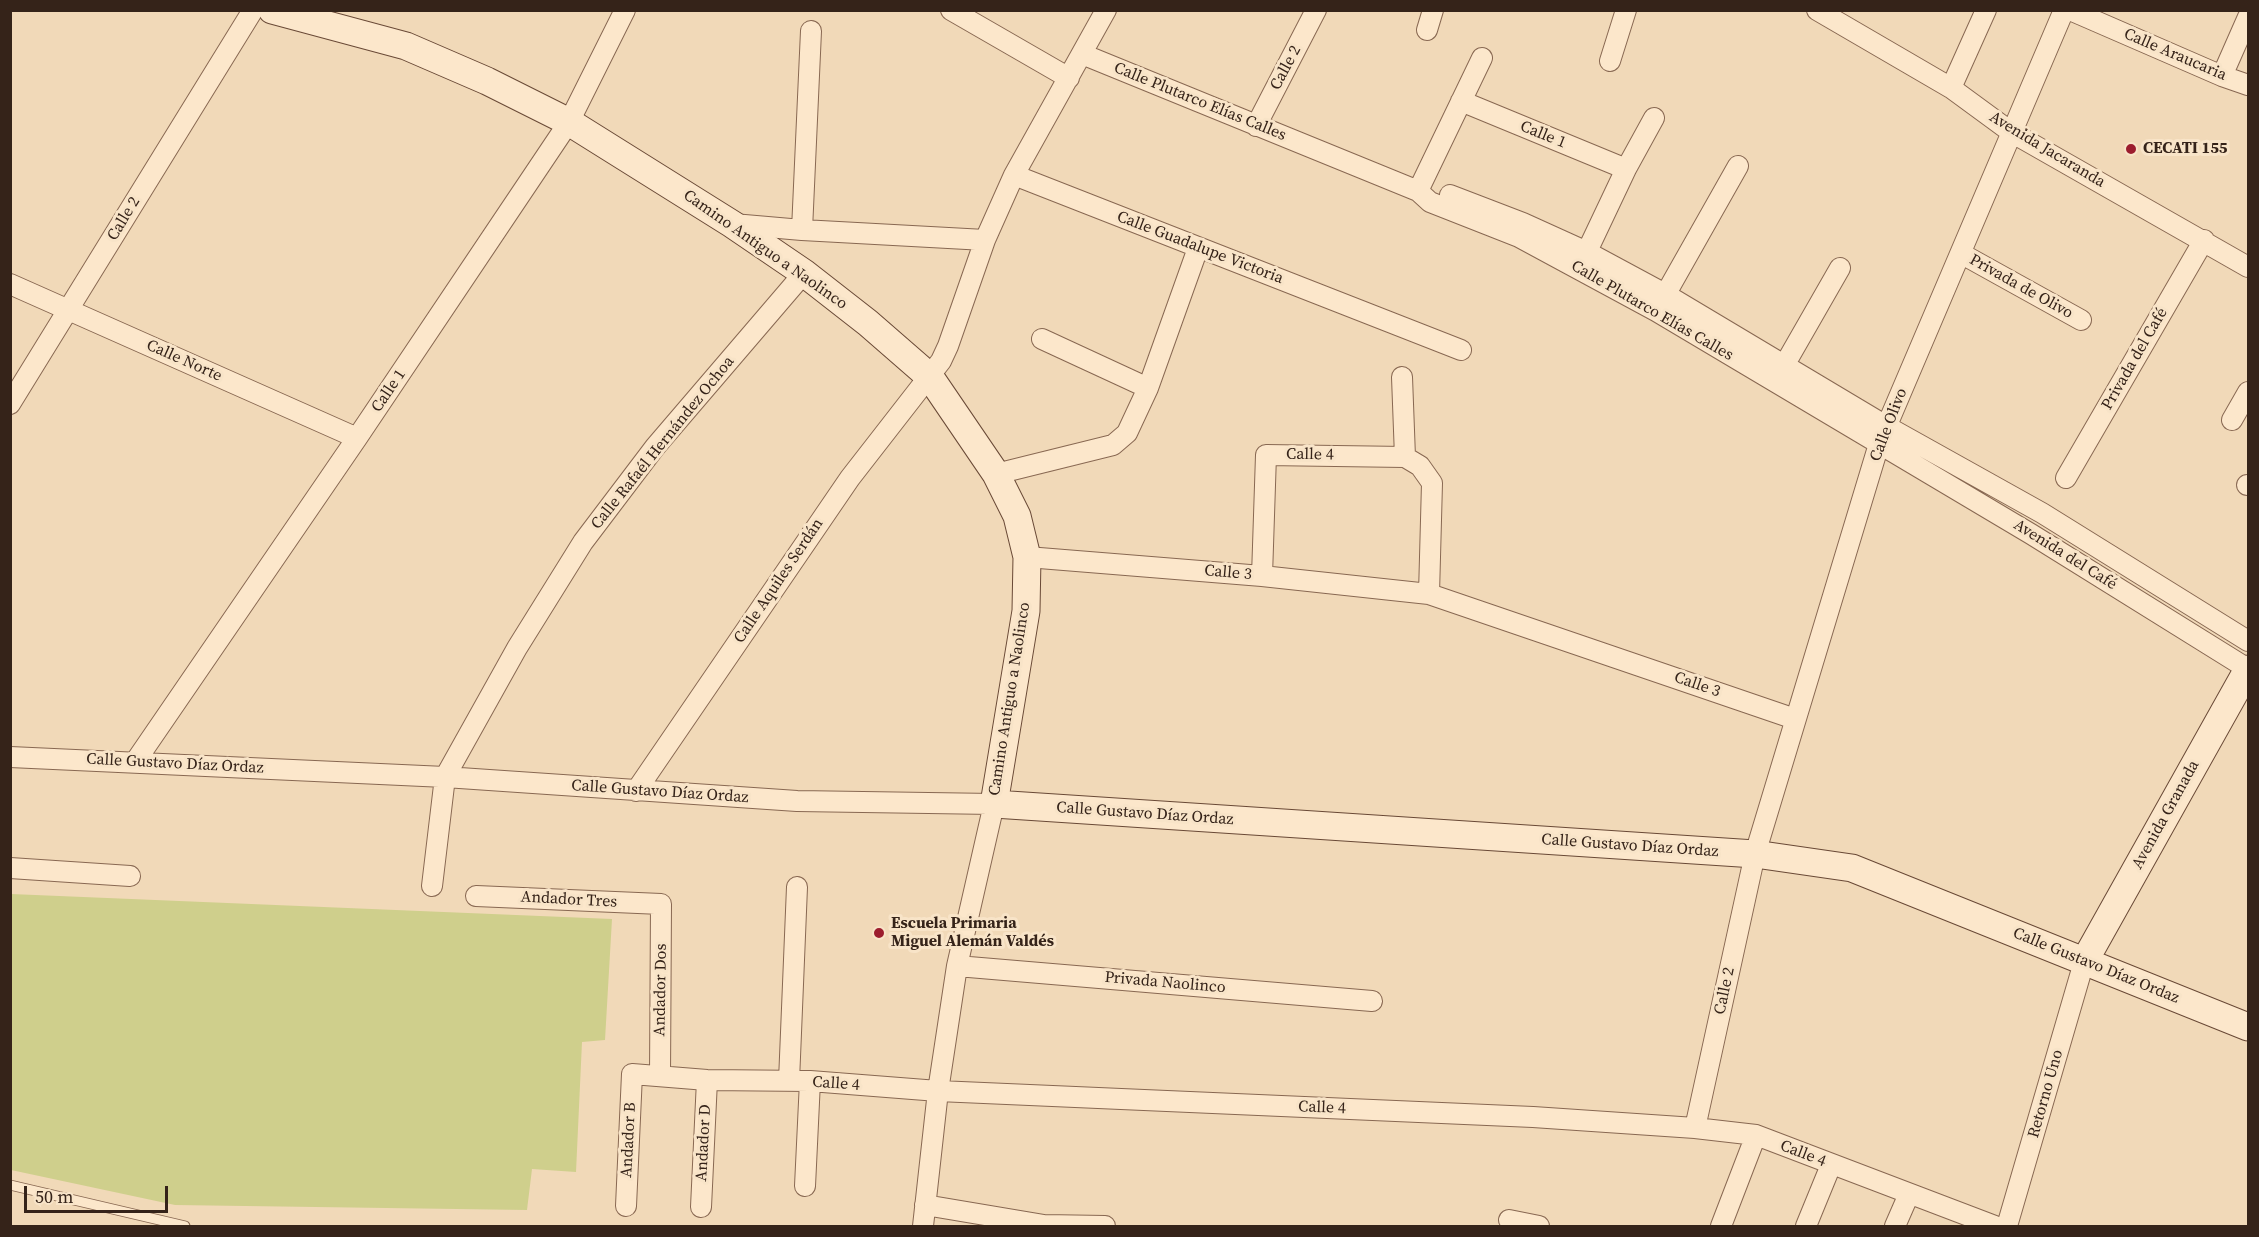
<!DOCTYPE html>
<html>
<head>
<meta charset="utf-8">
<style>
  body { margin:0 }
  #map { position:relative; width:2259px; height:1237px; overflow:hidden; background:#f1d9b8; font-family:"Source Serif 4",serif }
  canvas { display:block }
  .frame { position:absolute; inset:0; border:12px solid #352319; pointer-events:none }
  .scale { position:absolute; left:24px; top:1186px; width:144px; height:27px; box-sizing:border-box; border:3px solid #352319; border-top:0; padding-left:8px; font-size:18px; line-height:21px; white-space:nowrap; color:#352319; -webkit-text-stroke:4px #f8e4c8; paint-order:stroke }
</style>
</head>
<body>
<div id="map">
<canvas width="2259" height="1237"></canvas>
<div class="frame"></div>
<div class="scale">50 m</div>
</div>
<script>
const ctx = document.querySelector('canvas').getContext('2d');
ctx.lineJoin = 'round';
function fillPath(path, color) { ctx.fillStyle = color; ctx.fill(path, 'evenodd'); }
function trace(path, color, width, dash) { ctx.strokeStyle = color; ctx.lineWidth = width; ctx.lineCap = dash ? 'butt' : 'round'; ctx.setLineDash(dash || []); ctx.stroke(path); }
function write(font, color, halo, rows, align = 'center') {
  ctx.font = font + ' "Source Serif 4",serif'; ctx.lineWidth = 6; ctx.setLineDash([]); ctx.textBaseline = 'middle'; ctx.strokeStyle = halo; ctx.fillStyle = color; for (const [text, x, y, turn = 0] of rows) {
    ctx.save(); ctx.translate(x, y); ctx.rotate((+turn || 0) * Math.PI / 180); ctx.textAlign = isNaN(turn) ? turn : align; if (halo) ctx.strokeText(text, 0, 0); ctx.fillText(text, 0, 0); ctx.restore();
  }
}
const green = new Path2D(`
  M11,894L612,919L605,1040L582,1042L576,1172L532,1169L527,1210L175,1205L11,1170Z`);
const lane = new Path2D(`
  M10,1185L185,1226`);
const street = new Path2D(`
  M951,10L1069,78
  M1817,10L1951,88L2011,132L2248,267
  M2070,10L2222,76L2248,85
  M1427,30L1433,10
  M1082,54L1418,191L1430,202L1519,237L1656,311L2031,534L2248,669
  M1610,61L1626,10
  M2222,76L2248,17
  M1951,88L1986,10
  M1461,101L1626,169
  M1256,126L1316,10
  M1014,175L1461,350
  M1418,191L1482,58
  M1450,195L1523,223L1587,252L1665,294L1886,426L2042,513L2248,641
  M733,224L802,230L985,240
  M802,230L811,31
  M1962,254L2081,320
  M1581,264L1626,169L1654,118
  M10,284L357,438
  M1660,304L1738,166
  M1042,339L1148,388
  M1785,364L1840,268
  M1402,377L1405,457L1420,466L1432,483L1429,594
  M10,404L253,10
  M2232,420L2248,392
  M996,474L1113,445L1127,433L1148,388L1198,248
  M2066,478L2204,240
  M2247,485H2248
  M1027,557L1262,576L1429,594L1795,719
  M1262,576L1266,455L1405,457
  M10,757L445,777L797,801L994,804L957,966L938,1091L923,1226
  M135,762L357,438L569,122L625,10
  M636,791L850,478L941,361L948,346L985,240L1014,175L1106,10
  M10,868L130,876
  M432,886L445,777L517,648L583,542L655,447L804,273
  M476,896L661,904L660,1076
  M957,966L1372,1001
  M789,1081L797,887
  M1695,1128L1755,854L1879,444L2064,10
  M805,1186L810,1081
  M925,1205L1044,1225L1105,1226
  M626,1206L632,1074L707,1080L810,1081L938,1091L1533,1117L1695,1128L1756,1135L1995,1226
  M701,1207L707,1080
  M1509,1220L1539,1226
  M1721,1226L1756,1135
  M1806,1226L1831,1165
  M1895,1226L1909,1194
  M2007,1226L2084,962`);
const secondary = new Path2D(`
  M272,10L406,46L487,81L569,122L732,224L804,273L868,323L930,377L996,474L1017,516L1027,557L1026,611L994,804L1755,854L1852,868L2248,1027
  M2084,962L2248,669`);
const markers = [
  [2131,149,6,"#9c1d2e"],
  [879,933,6,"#9c1d2e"]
];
const streetNames = [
  ["Calle Araucaria",2175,55,23],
  ["Calle 2",1286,68,-62],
  ["Calle Plutarco Elías Calles",1200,102,22],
  ["Calle 1",1543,135,22],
  ["Avenida Jacaranda",2047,150,31],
  ["Calle 2",124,219,-59],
  ["Calle Guadalupe Victoria",1200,248,21],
  ["Camino Antiguo a Naolinco",765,250,35],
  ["Privada de Olivo",2021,287,29],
  ["Calle Plutarco Elías Calles",1652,311,30],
  ["Privada del Café",2135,359,-60],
  ["Calle Norte",184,361,24],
  ["Calle 1",389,391,-56],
  ["Calle Olivo",1889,425,-69],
  ["Calle Rafaél Hernández Ochoa",663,443,-51],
  ["Calle 4",1310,455,1],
  ["Avenida del Café",2065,555,32],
  ["Calle 3",1228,573,5],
  ["Calle Aquiles Serdán",779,581,-56],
  ["Calle 3",1697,685,19],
  ["Camino Antiguo a Naolinco",1010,699,-81],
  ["Calle Gustavo Díaz Ordaz",175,764,3],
  ["Calle Gustavo Díaz Ordaz",660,792,4],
  ["Calle Gustavo Díaz Ordaz",1145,814,4],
  ["Avenida Granada",2166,815,-61],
  ["Calle Gustavo Díaz Ordaz",1630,846,4],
  ["Andador Tres",569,900,3],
  ["Calle Gustavo Díaz Ordaz",2096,966,22],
  ["Privada Naolinco",1165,983,5],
  ["Andador Dos",661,990,-89],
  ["Calle 2",1725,991,-78],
  ["Calle 4",836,1084,4],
  ["Retorno Uno",2046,1094,-74],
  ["Calle 4",1322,1108,2],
  ["Andador B",629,1140,-87],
  ["Andador D",704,1143,-87],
  ["Calle 4",1803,1154,21]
];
const poiNames = [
  ["CECATI 155",2143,149],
  ["Escuela Primaria",891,924],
  ["Miguel Alemán Valdés",891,942]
];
fillPath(green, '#cfcf8c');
trace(lane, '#886852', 11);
trace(street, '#886852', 22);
trace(secondary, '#694936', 29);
trace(lane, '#fce7cb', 9);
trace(street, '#fce7cb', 20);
trace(secondary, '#fce7cb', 27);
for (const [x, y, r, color] of markers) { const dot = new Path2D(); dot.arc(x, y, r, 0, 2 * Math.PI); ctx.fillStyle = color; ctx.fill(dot); trace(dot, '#f8e4c8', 2); }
write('16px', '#352319', '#f8e4c8', streetNames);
write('bold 16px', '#352319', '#f8e4c8', poiNames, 'left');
</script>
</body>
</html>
